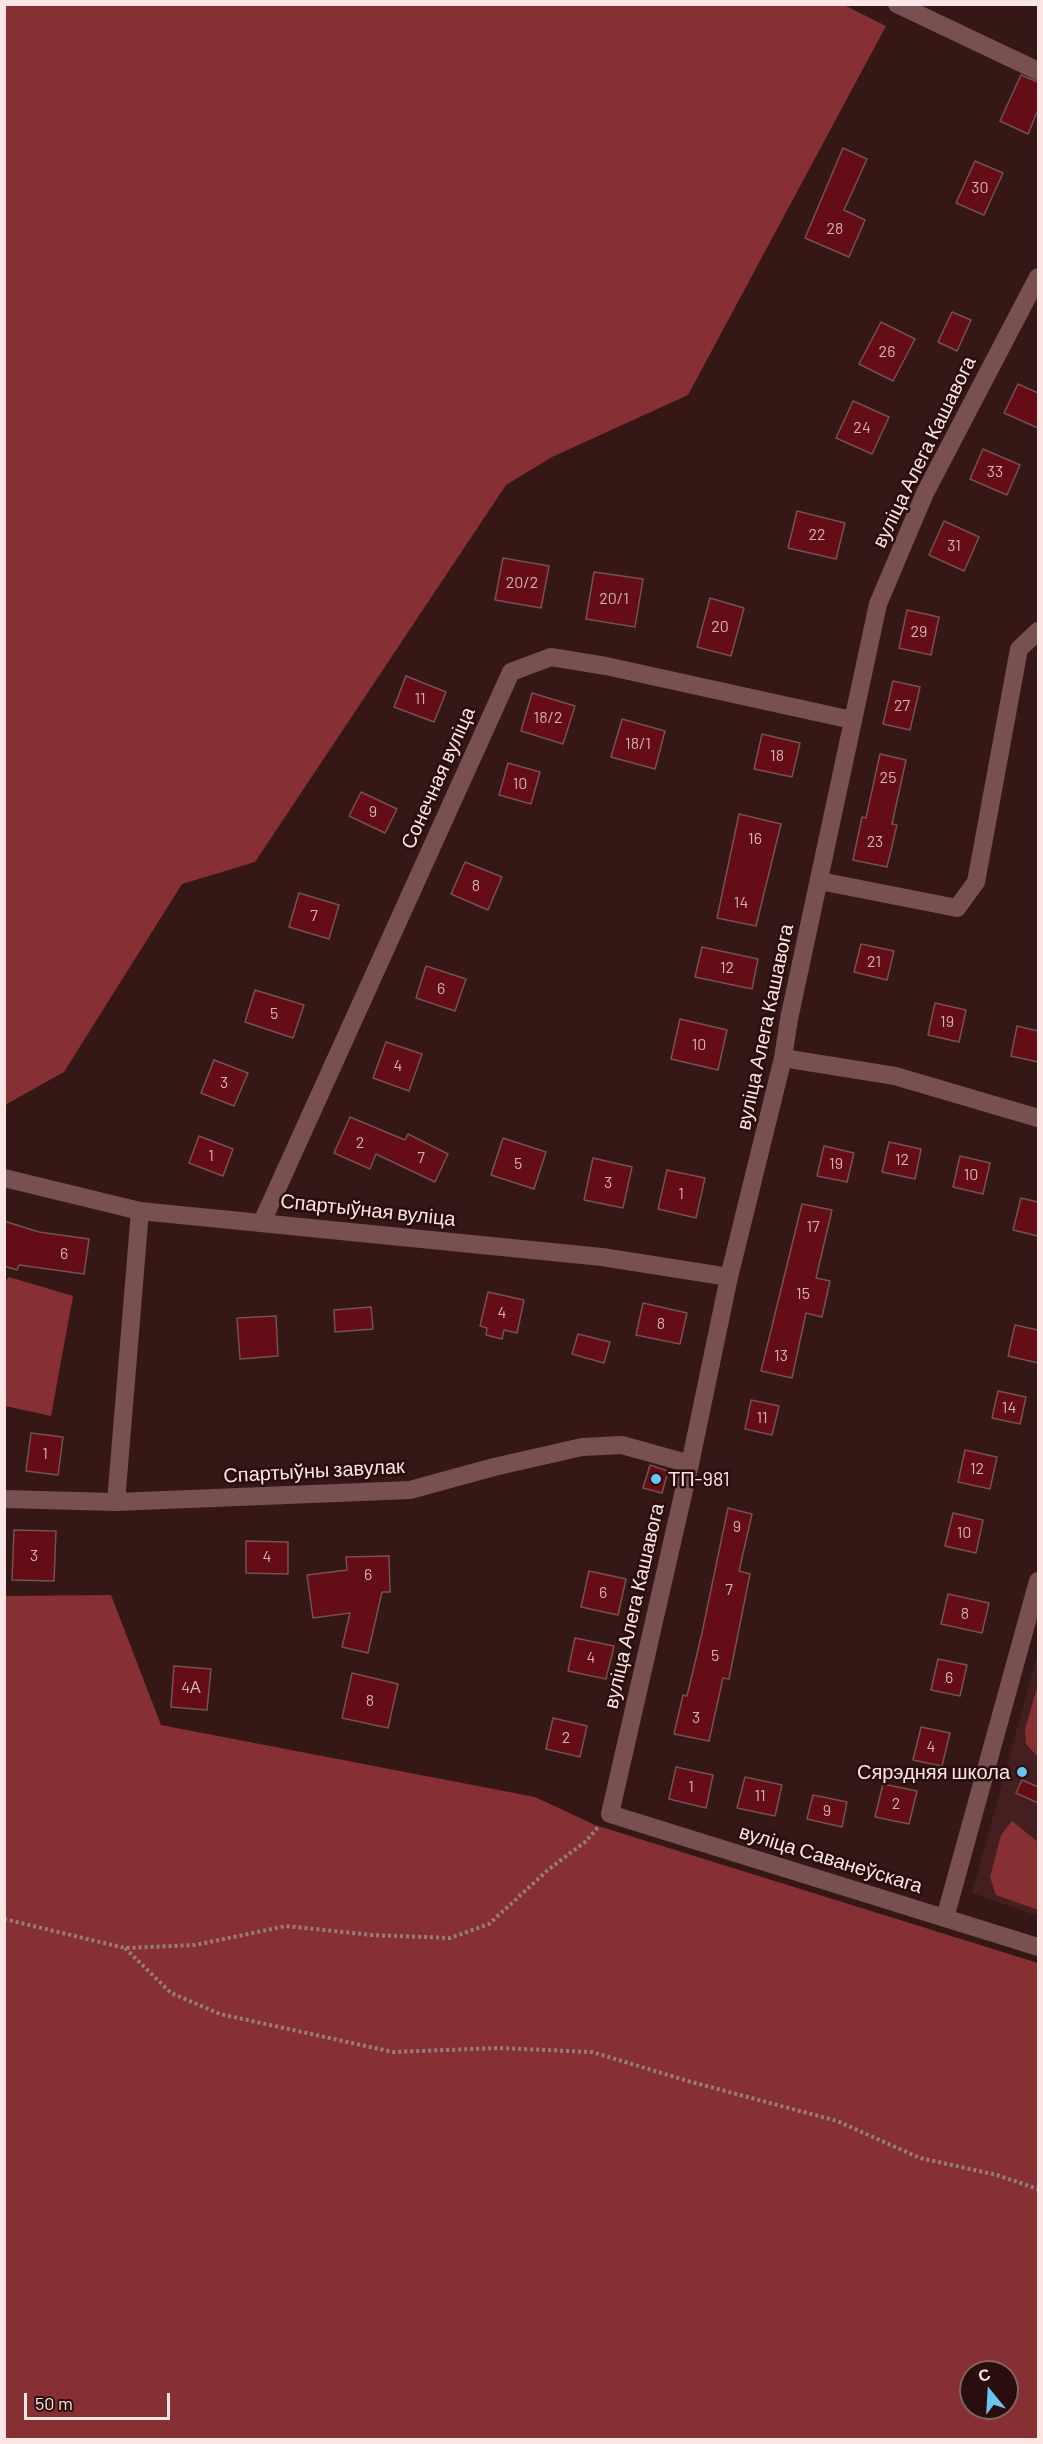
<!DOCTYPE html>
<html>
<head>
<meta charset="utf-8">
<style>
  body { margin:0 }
  #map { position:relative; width:1043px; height:2444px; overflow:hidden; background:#351716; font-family:Barlow,sans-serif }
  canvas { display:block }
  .frame { position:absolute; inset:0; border:6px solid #fce6e5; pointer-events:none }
  .north { position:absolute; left:959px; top:2360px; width:60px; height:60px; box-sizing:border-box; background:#2a0d0d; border:2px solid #7e6463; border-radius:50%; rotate:342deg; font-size:16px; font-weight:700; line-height:24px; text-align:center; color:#fce6e5 }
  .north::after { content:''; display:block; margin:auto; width:21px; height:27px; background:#68c4f0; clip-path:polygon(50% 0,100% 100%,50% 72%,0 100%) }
  .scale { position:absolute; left:24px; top:2393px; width:146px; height:27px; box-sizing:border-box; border:3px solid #fce6e5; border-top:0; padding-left:8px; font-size:18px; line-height:21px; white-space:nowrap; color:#fce6e5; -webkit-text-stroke:4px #2a0d0d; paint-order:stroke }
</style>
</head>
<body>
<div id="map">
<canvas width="1043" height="2444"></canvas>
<div class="frame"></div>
<div class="north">С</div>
<div class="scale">50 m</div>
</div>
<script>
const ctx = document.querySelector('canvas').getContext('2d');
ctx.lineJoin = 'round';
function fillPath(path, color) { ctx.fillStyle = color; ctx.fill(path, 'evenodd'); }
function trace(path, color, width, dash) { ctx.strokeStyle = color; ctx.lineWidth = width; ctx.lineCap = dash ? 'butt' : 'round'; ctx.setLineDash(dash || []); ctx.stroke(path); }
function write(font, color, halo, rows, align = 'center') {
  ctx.font = font + ' Barlow,sans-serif'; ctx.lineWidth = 5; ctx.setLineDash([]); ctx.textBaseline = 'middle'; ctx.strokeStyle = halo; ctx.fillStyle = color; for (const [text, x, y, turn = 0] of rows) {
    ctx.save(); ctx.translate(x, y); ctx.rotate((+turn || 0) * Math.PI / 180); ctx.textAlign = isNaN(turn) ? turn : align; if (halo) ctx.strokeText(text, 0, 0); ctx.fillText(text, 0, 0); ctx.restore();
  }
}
const built = new Path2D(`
  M1038,1652V1916L972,1893Z`);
const forest = new Path2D(`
  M844,5L886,26L688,395L552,457L506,485L255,862L182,884L64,1072L5,1105V5Z
  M9,1277L73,1296L51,1416L5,1406L4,1282Z
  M111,1595L161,1725L535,1797L595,1825L1038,1963V2439H5V1596ZM971,2372H1007V2408H971Z
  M1038,1684V1757L1026,1744L1025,1729Z
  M1012,1821L1038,1842V1910L996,1895L990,1877L1001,1835Z`);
const building = new Path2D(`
  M1021,75L1038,82V110L1028,134L1000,121Z
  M843,148L867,159L844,210L865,220L849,257L805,238Z
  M975,161L1003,173L984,215L956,203Z
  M952,312L971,320L957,351L938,342Z
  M881,322L915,339L893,381L859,364Z
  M1018,384L1038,393V428L1004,413Z
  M853,401L889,417L872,454L836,438Z
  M983,449L1020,465L1007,495L970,479Z
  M797,511L845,523L836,559L788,548Z
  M944,521L979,537L964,571L929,555Z
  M503,558L549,566L541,608L495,600Z
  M594,572L643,579L635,627L586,619Z
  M710,598L744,608L731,656L697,647Z
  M907,610L939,617L931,655L899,648Z
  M406,676L446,692L434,722L394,707Z
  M893,681L920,687L910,730L883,724Z
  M532,693L575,706L563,744L521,731Z
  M622,719L665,731L655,769L611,757Z
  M762,734L800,743L792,777L754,769Z
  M880,754L906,760L892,824L897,825L887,867L853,860L862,817L866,818Z
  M508,763L540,772L531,804L499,795Z
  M361,792L397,809L385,833L349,816Z
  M739,814L781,824L756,926L717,918Z
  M465,862L502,877L488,910L451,894Z
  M299,893L339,905L329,939L289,927Z
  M861,944L894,951L887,980L854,972Z
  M702,947L758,959L752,989L695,977Z
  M426,966L466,979L455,1011L416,998Z
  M255,990L304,1005L293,1038L245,1022Z
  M935,1003L966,1010L959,1042L928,1035Z
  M680,1019L727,1030L718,1070L671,1059Z
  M1017,1026L1038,1031V1062L1011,1056Z
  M386,1042L422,1054L409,1091L373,1078Z
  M214,1060L248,1073L234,1106L201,1093Z
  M350,1117L405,1140L408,1134L448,1154L435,1182L376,1154L370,1169L334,1153Z
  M199,1136L233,1149L223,1176L189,1163Z
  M503,1138L546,1152L534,1189L491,1175Z
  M889,1142L921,1149L915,1179L882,1172Z
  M824,1146L854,1153L847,1182L817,1176Z
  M960,1156L990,1163L983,1194L953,1187Z
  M593,1158L632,1167L623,1208L584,1200Z
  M667,1170L705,1178L696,1218L658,1209Z
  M1021,1198L1038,1202V1236L1013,1230Z
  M802,1204L832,1210L816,1278L830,1281L822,1317L806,1313L792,1378L761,1371Z
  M4,1221L39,1232L89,1239L84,1274L19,1265L17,1270L4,1266Z
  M488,1292L524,1300L517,1333L504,1330L502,1339L486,1335L487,1328L480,1326Z
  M643,1303L687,1313L680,1344L636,1335Z
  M371,1307L373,1329L335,1332L334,1310Z
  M276,1316L278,1356L240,1359L237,1318Z
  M1015,1325L1038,1330V1363L1008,1356Z
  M578,1334L610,1342L604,1363L572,1354Z
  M998,1391L1026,1397L1020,1424L992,1418Z
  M751,1400L779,1406L772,1435L745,1429Z
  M31,1433L63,1437L58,1475L26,1471Z
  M965,1450L997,1457L990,1489L958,1482Z
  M650,1465L668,1471L662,1493L643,1488Z
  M728,1508L752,1514L739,1571L750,1574L729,1679L723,1678L709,1741L674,1734L683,1695L687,1696L702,1633Z
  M953,1513L983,1520L976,1553L945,1546Z
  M14,1530L56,1531L54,1581L12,1580Z
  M246,1541L288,1542V1574L246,1573Z
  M389,1556L390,1592H382L368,1653L342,1647L350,1613L313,1618L307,1575L347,1570L346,1557Z
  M589,1571L626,1579L618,1615L581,1607Z
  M948,1594L989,1603L982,1633L941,1624Z
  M575,1638L614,1646L606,1679L568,1671Z
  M938,1659L967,1665L960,1696L931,1690Z
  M174,1666L211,1669L207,1710L171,1707Z
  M352,1673L398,1684L388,1728L342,1718Z
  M553,1718L587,1726L580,1757L546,1749Z
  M921,1727L950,1733L942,1766L913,1760Z
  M676,1767L713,1775L706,1808L669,1799Z
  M745,1777L782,1785L775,1816L737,1808Z
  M1022,1780L1038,1787V1803L1016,1793Z
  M883,1784L917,1791L909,1824L875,1817Z
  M813,1795L847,1802L842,1827L807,1819Z`);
const path = new Path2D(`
  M4,1919L125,1948L195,1945L286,1926L372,1935L450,1938L489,1924L549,1869L585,1842L599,1826
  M125,1948L171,1993L220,2014L393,2052L499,2048L592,2052L688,2081L837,2121L920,2158L997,2175L1038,2189`);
const minor = new Path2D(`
  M897,4L1038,71
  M1038,277L925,493L878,604L789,1019L783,1058L729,1277L690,1464L610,1814L1038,1947
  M820,881L957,908L976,882L1019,649L1038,631
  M783,1058L895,1076L1038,1118
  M4,1178L140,1211L602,1257L729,1277
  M262,1222L511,672L551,657L606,666L852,720
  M4,1499L116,1502L410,1490L494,1467L582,1447L622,1445L690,1464
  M116,1502L140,1211
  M945,1918L1038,1581`);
const markers = [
  [656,1479,6,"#68c4f0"],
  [1022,1772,6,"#68c4f0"]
];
const numberNames = [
  ["30",980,188],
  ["28",835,229],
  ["26",887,352],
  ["24",862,428],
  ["33",995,472],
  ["22",817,535],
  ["31",954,546],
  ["20/2",522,583],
  ["20/1",614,599],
  ["20",720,627],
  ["29",919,632],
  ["11",420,699],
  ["27",902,706],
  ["18/2",548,718],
  ["18/1",638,744],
  ["18",777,756],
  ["25",888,778],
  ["10",520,784],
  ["9",373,812],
  ["16",755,839],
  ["23",875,842],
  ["8",476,886],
  ["14",741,903],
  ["7",314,916],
  ["21",874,962],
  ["12",727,968],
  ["6",441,989],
  ["5",274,1014],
  ["19",947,1022],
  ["10",699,1045],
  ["4",398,1066],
  ["3",224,1083],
  ["2",360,1143],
  ["1",211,1156],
  ["7",421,1158],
  ["12",902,1160],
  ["5",518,1164],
  ["19",836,1164],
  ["10",971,1175],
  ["3",608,1183],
  ["1",681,1194],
  ["17",813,1227],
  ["6",64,1254],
  ["15",803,1294],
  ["4",502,1313],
  ["8",661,1324],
  ["13",781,1356],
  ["14",1009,1408],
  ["11",762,1418],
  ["1",45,1454],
  ["12",977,1469],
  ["9",737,1527],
  ["10",964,1533],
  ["3",34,1556],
  ["4",267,1557],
  ["6",368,1575],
  ["7",729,1590],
  ["6",603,1593],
  ["8",965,1614],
  ["5",715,1656],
  ["4",591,1658],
  ["6",949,1678],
  ["4А",191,1688],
  ["8",370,1701],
  ["3",696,1718],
  ["2",566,1738],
  ["4",931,1747],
  ["1",691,1787],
  ["11",760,1796],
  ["2",896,1804],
  ["9",827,1811]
];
const streetNames = [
  ["вуліца Алега Кашавога",924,452,-64],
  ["Сонечная вуліца",438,778,-66],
  ["вуліца Алега Кашавога",765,1027,-78],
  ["Спартыўная вуліца",368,1210,6],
  ["Спартыўны завулак",314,1471,-3],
  ["вуліца Алега Кашавога",634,1606,-77],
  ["вуліца Саванеўскага",831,1859,17]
];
const poiNames = [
  ["ТП-981",668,1479],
  ["Сярэдняя школа",1010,1772,"right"]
];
fillPath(built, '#451f1f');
fillPath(forest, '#863033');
fillPath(building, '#640d17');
trace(building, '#755150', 1.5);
trace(path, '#967c7b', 4, [3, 3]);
trace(minor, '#77504f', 18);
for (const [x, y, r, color] of markers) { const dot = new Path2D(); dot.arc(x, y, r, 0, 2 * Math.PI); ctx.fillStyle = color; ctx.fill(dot); trace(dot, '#2a0d0d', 2); }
write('16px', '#d6b0b2', null, numberNames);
write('20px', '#fce6e5', '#2a0d0d', streetNames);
write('20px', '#fce6e5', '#2a0d0d', poiNames, 'left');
</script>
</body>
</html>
